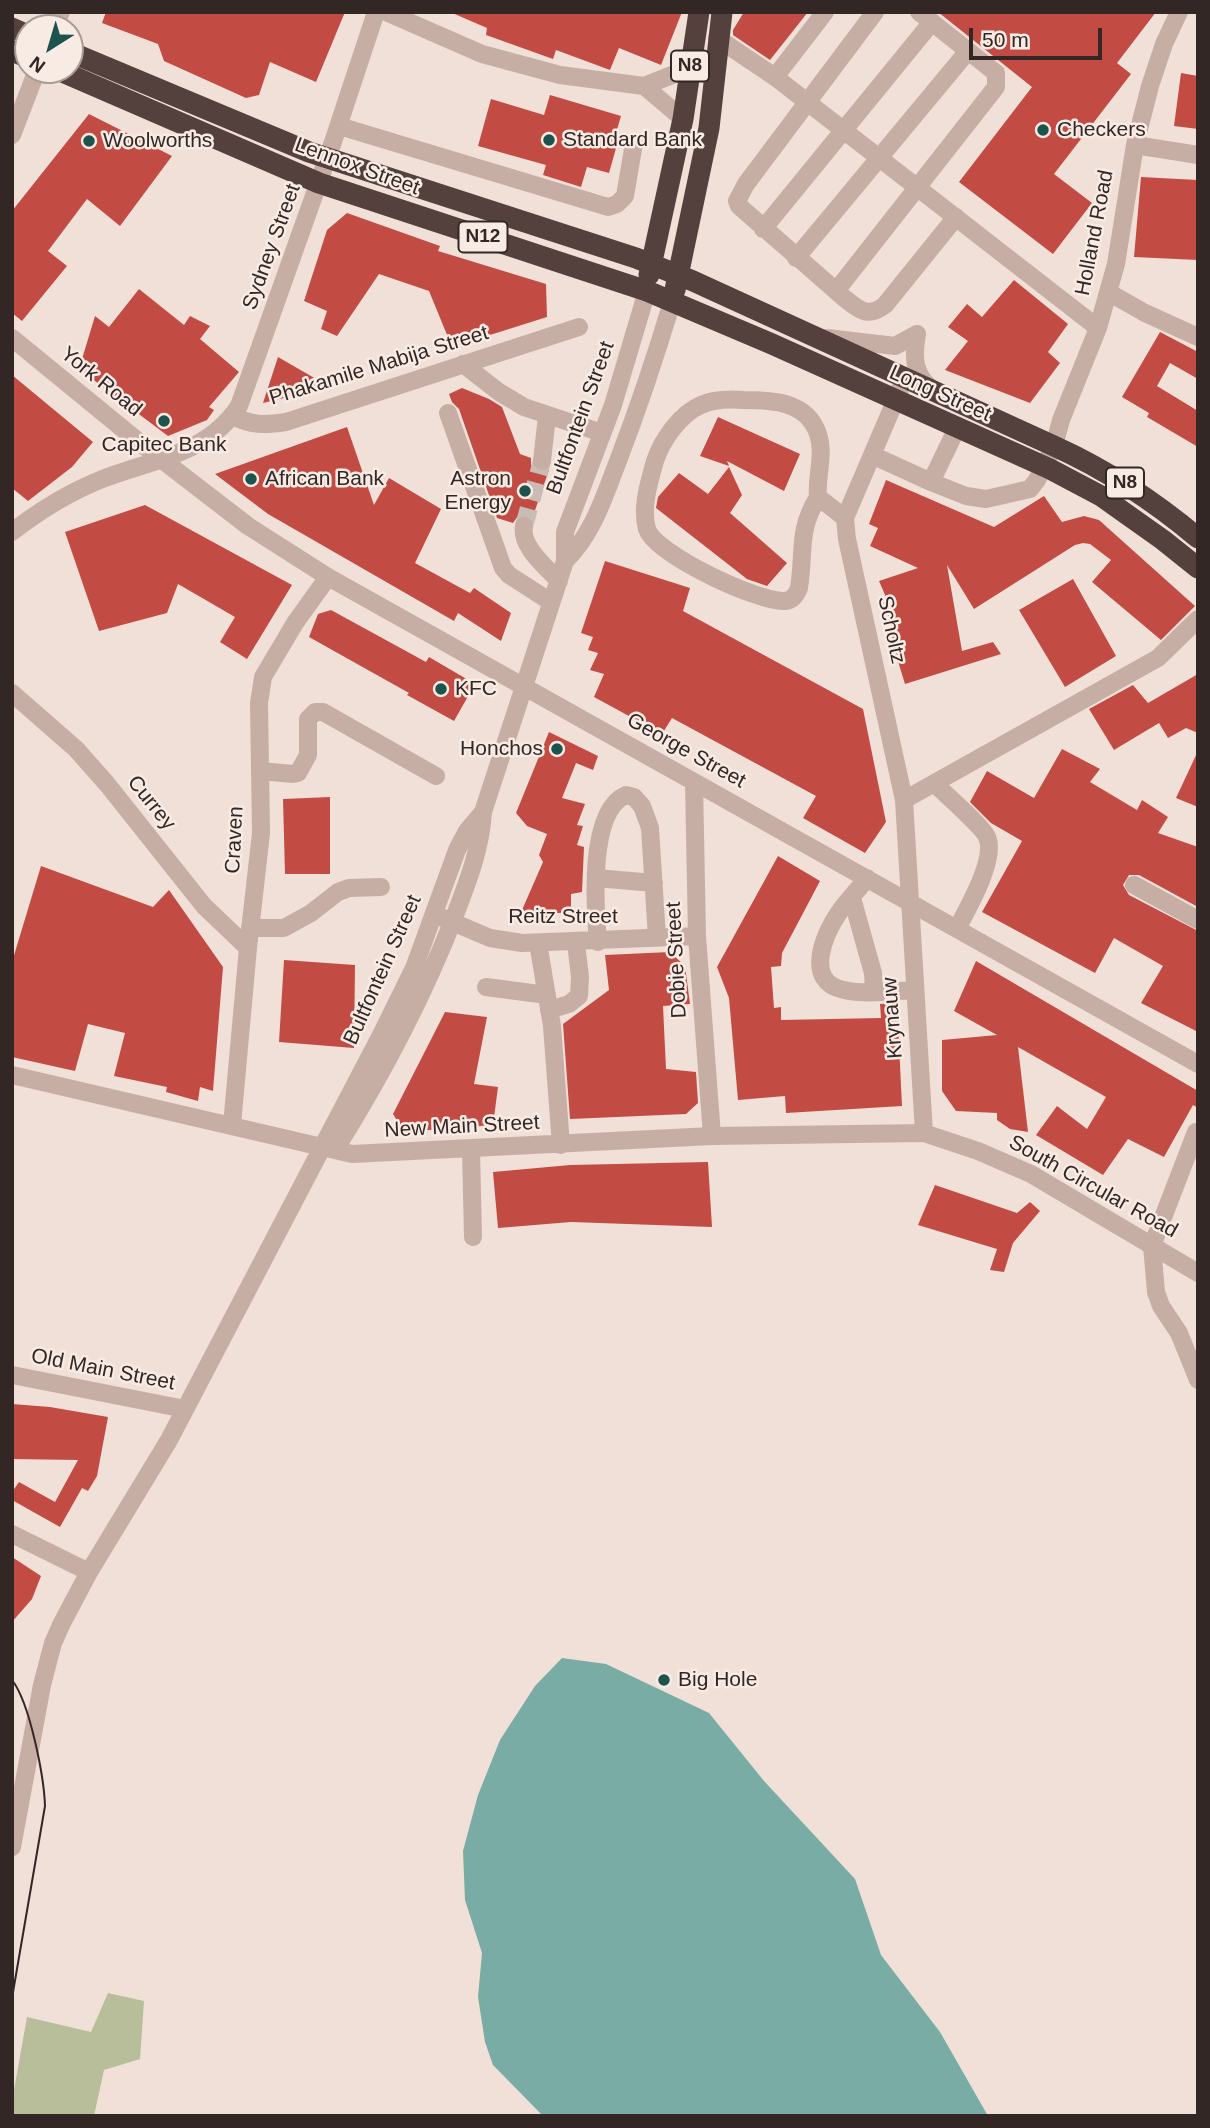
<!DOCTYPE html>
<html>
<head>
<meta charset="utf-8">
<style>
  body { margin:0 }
  #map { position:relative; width:1210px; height:2128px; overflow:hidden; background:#f0e0d8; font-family:Arial,sans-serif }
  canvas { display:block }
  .frame { position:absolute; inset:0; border:14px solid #332726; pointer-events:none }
  .north { position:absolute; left:14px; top:14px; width:70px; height:70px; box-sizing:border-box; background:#f8ebe4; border:2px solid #a99d98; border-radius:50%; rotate:217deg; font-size:19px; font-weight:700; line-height:28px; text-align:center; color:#332726 }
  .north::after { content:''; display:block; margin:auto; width:24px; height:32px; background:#1d534d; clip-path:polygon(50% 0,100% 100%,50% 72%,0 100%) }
  .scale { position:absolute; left:969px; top:28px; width:133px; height:32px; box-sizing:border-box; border:4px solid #332726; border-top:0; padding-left:9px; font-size:21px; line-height:24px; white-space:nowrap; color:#332726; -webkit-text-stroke:5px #f8ebe4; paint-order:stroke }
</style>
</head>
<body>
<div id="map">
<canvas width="1210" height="2128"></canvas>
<div class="frame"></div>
<div class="north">N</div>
<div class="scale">50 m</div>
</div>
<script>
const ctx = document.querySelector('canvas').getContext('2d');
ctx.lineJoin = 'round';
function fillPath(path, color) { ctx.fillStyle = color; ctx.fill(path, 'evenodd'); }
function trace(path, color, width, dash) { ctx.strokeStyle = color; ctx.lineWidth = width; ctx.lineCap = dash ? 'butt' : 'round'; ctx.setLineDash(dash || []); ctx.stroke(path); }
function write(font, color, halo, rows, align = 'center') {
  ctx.font = font + ' Arial,sans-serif'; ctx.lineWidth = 5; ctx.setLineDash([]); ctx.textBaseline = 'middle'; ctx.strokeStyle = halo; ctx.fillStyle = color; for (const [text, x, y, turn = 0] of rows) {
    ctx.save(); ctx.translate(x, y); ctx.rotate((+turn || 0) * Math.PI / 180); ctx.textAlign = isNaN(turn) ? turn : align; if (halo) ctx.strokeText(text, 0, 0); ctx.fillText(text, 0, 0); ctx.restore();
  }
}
const green = new Path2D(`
  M108,1993L144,2001L140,2059L104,2070L94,2116H12V2101L27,2017L91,2032Z`);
const water = new Path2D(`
  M562,1658L606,1664L709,1713L764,1781L855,1879L881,1955L940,2032L988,2116H543L493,2065L485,2042L478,1997L482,1953L465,1900L463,1851L478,1795L500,1740L535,1686Z`);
const building = new Path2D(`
  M106,12H345L316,82L270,62L259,95L246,98L164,61L158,44L102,23Z
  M450,12H682L661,65L619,48L610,70L556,50L553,59L486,35L487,28Z
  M744,12H808L770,60L733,35V30Z
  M938,12H1156L1117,63L1131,74L1054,174L1092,203L1053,254L959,182L1032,87Z
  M1181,73L1198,76V129L1174,126Z
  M550,95L621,116L616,133L620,134L609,173L587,167L581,187L543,175L546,165L478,146L491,99L544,115Z
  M89,114L172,156L120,226L87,199L48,251L67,266L22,321L12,313V211Z
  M1141,177L1198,180V260L1134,257Z
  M347,213L440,246L438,251L546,284L547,317L452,347L429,291L379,274L337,336L321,329L327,311L304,301L327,230Z
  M1014,280L1068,324L1048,352L1060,363L1030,403L945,370L968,341L948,327L967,304L982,317Z
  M139,289L184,325L190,316L210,326L200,339L239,372L209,407L214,410L207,420L168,436L79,369L95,316L109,327Z
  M1160,332L1198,352V379L1170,363L1157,386L1198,411V447L1147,417L1149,413L1122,397Z
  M278,357L330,387L263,403Z
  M12,375L93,442L72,467L28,501L12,488Z
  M462,388L489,399L502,407L520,454L531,458V465L536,470L541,472L549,470L532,519L524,515L518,516L513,523L497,518L459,409L452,402L449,394Z
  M718,417L800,454L784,491L727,461L729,466L700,456Z
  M347,427L374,505L389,478L441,509L415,563L470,593L474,588L511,613L501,641L458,613L454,621L268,514L215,474Z
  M729,467L742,495L730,513L787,563L767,586L747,579L656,508L658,497L679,473L708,494Z
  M886,480L994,527L1044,496L1062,522L1084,516L1099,520L1195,606L1161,640L1092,582L1111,560L1090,544L1083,543L1075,545L974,609L947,565L962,651L993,642L1001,654L905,684L897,658L890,627L893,626L881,599L886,597L879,581L918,568L870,546L878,528L869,524Z
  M145,505L292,585L247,659L220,642L235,617L178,584L167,613L99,631L65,532Z
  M605,561L690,588L683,611L863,709L886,822L865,853L803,818L816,796L672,718L662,734L594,697L604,674L590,670L598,653L588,650L593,637L581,633Z
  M1073,579L1116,656L1065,687L1019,610Z
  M331,610L426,662L429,657L475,684L454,721L407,695L409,693L309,637L318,614Z
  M1198,674V733L1186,728L1168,738L1159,723L1114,750L1089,709L1133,685L1148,703Z
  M549,732L598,756L593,770L576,763L562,798L585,804L577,825L583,826L577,845L584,847L582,892L571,894V913H552L548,921L522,910L543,862L539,855L547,834L527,826L516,813Z
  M1062,749L1100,769L1090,782L1137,810L1142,800L1168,817L1158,833L1198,847V907L1139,875H1129L1123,885L1129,895L1198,931V1032L1141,1003L1163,966L1114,938L1095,973L982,912L1022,841L991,823L970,802L987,771L1034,798Z
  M1198,751V807L1176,798Z
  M330,797V874H285L283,799Z
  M778,856L820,881L782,953L781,966L771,967L774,1008L781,1007V1020L881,1018L880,1004L897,1003L902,1106L786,1113L785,1096L738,1100L729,998L717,967Z
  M41,866L153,907L169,890L223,967L213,1091L200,1087L198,1101L166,1092L167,1087L114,1076L125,1033L88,1024L75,1071L12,1057V962Z
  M670,952L685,966L690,1004L663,1006L666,1069L696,1072L698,1103L686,1114L570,1119L563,1024L609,990L605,955Z
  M284,960L355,965L354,1048L279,1042Z
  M976,961L1198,1091V1108L1193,1105L1164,1157L1128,1139L1103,1175L1036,1135L1057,1106L1087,1129L1106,1097L1018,1047L1028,1132L1010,1129L997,1120V1113L956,1111L942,1091V1040L997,1035L954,1011Z
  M445,1012L487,1017L474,1084L498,1087L493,1125L404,1132L393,1114Z
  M708,1162L712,1227L571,1222L498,1228L493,1172L570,1165Z
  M935,1185L1017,1213L1030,1202L1040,1211L1013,1243L1004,1272L990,1270L997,1249L918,1225Z
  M12,1404L50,1407L108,1417L97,1476L88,1491L82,1488L60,1527L12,1500V1492L19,1482L55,1502L78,1460L12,1459Z
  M12,1557L41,1576L32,1599L12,1622Z`);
const minorTunnel = new Path2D(`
  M524,526L542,461`);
const minor = new Path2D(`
  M386,12L482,54L560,75L644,86L690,68
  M875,12L746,184L737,201L739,206L843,297C858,309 867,319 885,305L956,217
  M54,28L61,12
  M717,38L775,77L1098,328
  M775,77L825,12
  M644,86L683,119
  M339,126L608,207L617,204L625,196L634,143
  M12,135L37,70
  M1135,145L1198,155
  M763,229L932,22
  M796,258L968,51
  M836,291L996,87V73L919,12
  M1108,292L1145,313L1198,337
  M917,334C913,357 913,375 933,390
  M12,338L139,442L248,526L328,577L1198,1064
  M827,338L895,346L917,334
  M463,364L499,392L524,407L602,433
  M905,378L845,518L847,539L904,800L924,1133
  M448,413L503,568L509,575L551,602
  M232,415C250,426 266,425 286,422L579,327
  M872,455L931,482L966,496L986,499L1030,489L1037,480L1054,446L1061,420L1098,328L1116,264L1135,145L1150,86L1164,44L1179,12
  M542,461L547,416
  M931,482L957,428
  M818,497C797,532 805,550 799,588C796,595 793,600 785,601C759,603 655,554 647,529C641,507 649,483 655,461C662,440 680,414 701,405C714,399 729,399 743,400C772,400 807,401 818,434C825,455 816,476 818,497L845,518
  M524,526C520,546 546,567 559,581
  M12,532C39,511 68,493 100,480C150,460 207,455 239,406L332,145L376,12
  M565,561C593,534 604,497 618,461C638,409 656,355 672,302
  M12,693L76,749L107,784L204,906L248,948
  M260,771L293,774L298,773L308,755V719L315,712H323L436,776
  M694,782L697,936L712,1136
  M934,783C945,794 983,827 987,837C997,859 967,909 957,929
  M904,800L1158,658L1198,619
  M596,878L654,883
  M867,878C858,890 848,900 840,911C824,934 803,982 844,990C866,995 892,991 914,990
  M1134,885L1198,920
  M852,898L873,973L874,991
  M443,918L490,938L522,943L697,936
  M250,928H284L311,913L338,892L349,888L381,887
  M598,942C595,907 588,811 626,795L634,797L642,806L650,828L657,938
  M538,943L552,1026L561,1145
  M486,987L547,995
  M549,1010L569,1004L579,996L580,977L576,943
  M12,1075L352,1154L712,1136L924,1133L978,1151L1031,1174L1198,1273
  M232,1125L248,948L261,833L259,703L263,677L295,623L328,577
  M1196,1132L1152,1246L1156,1292L1161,1306L1179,1333L1198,1380
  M335,1150C382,1075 423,998 455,915C468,881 481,848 483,812L565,561V532L613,405L647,291
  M471,1150L473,1237
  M12,1375L185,1409
  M12,1534L89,1572
  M12,1847L42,1685L53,1643L62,1623L89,1572L169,1440L381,1035L414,968L457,850L467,831L483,812`);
const highway = new Path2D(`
  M12,28L28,35
  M12,51L28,58
  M70,52L309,152L636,258L693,281L1054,446C1107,470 1154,501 1198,538
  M58,70L319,183L647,291L772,344L1050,469L1101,496L1163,540L1198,568
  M649,275L683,119L699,12
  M675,290L709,128L722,12`);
const tram = new Path2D(`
  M12,1680C30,1703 44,1777 45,1806L12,1998`);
const markers = [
  [1043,130,7,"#1d534d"],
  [549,140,7,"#1d534d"],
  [89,141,7,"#1d534d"],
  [164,421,7,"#1d534d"],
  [251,479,7,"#1d534d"],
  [525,491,7,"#1d534d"],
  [441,689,7,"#1d534d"],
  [557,749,7,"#1d534d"],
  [664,1680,7,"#1d534d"]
];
const shields = [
  [690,66,38],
  [483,237,49],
  [1125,483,38]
];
const shieldNames = [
  ["N8",690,66],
  ["N12",483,237],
  ["N8",1125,483]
];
const poiNames = [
  ["Checkers",1057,130],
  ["Standard Bank",563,140],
  ["Woolworths",103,141],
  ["Capitec Bank",164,445,"center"],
  ["African Bank",265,479],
  ["Astron",511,479,"right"],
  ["Energy",511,503,"right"],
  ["KFC",455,689],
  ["Honchos",543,749,"right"],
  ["Big Hole",678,1680]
];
const streetNames = [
  ["Lennox Street",357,167,20],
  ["Holland Road",1095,233,-79],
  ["Sydney Street",272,247,-70],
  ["Phakamile Mabija Street",379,366,-17],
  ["York Road",101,382,39],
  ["Long Street",940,394,24],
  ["Bultfontein Street",581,418,-70],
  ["Scholtz",891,630,78],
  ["George Street",686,751,29],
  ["Currey",151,803,51],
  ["Craven",235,840,-87],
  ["Reitz Street",563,917],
  ["Dobie Street",677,960,-93],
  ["Bultfontein Street",383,970,-66],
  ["Krynauw",893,1018,-94],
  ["New Main Street",462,1127,-3],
  ["South Circular Road",1093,1187,29],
  ["Old Main Street",103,1370,11]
];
fillPath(green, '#b8be99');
fillPath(water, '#78aca5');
fillPath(building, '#c24c44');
trace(minorTunnel, '#cabbb4', 18, [18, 9]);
trace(minor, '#c7aea4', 18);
trace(highway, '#54403d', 21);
trace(tram, '#332726', 2);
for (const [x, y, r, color] of markers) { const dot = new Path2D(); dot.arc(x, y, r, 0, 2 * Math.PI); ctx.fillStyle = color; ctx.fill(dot); trace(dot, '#f8ebe4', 2.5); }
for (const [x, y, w] of shields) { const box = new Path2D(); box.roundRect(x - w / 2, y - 15.5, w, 31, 5); ctx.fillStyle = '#f8ebe4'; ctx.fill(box); trace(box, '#332726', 2); }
write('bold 19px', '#332726', null, shieldNames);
write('21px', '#332726', '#f8ebe4', poiNames, 'left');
write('21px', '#332726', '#f8ebe4', streetNames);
</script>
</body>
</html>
